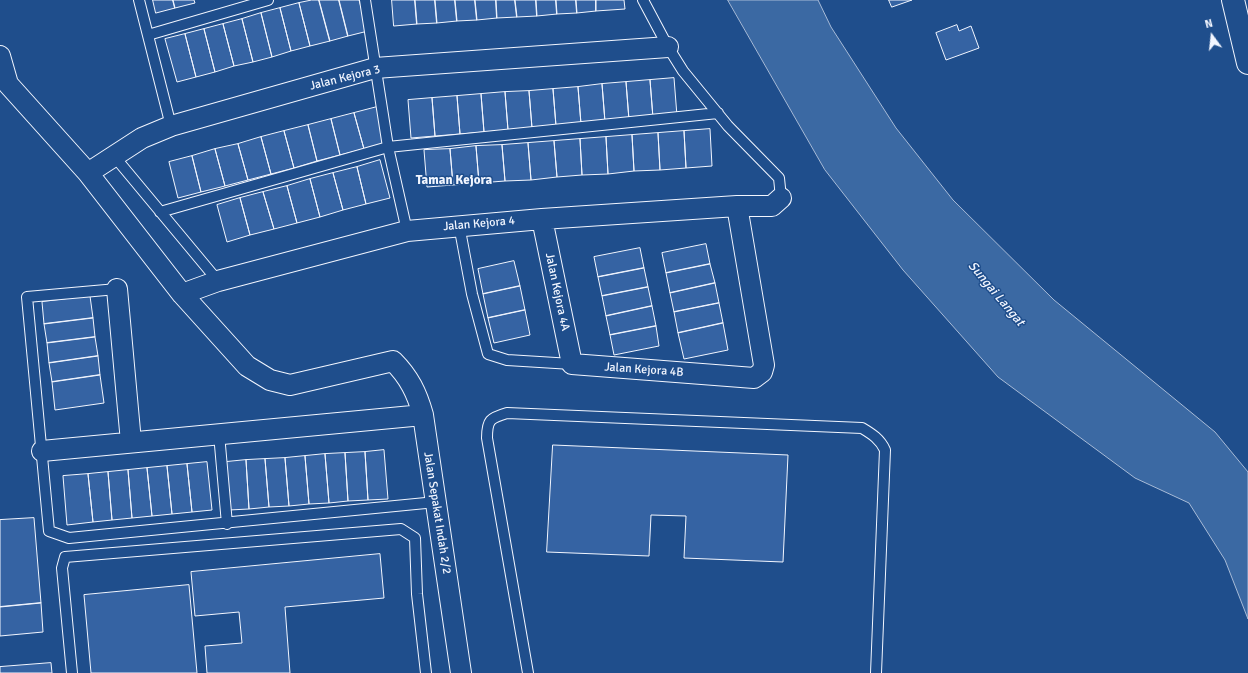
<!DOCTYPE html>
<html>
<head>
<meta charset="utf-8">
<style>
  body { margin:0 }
  #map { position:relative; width:1248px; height:673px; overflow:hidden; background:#1f4e8c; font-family:Signika,sans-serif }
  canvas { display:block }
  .north { position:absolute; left:1192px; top:16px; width:40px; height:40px; -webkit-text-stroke:3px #1f4e8c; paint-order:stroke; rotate:345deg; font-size:11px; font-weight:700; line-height:16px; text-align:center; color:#f2f6ff }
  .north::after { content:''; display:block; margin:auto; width:14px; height:18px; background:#f2f6ff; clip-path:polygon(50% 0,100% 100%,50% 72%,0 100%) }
</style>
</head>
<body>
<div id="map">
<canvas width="1248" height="673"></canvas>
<div class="north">N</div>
</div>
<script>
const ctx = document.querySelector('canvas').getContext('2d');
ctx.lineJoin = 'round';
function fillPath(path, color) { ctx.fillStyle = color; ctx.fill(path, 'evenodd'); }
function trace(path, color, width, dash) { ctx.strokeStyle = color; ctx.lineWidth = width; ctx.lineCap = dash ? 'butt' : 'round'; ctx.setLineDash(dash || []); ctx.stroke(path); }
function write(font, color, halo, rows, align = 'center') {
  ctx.font = font + ' Signika,sans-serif'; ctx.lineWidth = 3; ctx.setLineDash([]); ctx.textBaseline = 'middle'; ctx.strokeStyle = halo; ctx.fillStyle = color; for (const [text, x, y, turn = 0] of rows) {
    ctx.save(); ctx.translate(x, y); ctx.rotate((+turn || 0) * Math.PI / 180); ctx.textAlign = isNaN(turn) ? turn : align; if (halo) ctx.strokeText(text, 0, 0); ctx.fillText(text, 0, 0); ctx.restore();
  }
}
const water = new Path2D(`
  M728,0H818L831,27L896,128L953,200L1054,300L1215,432L1248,472V619L1225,560L1189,503L1135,478L998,377L903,270L825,170Z`);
const building = new Path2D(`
  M153,0H173L175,8L156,13Z
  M173,0H194L195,3L175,8Z
  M312,0H319L330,41L310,46L299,3Z
  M319,0H339L348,36L330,41Z
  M339,0H359L368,31L348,36Z
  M392,0H415L417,24L394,26Z
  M415,0H435L437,23L417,24Z
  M435,0H455L457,21L437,23Z
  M455,0H475L477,20L457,21Z
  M475,0H496L497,18L477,20Z
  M496,0H515L517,17L497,18Z
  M515,0H536L537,16L517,17Z
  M536,0H556L557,14L537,16Z
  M556,0H576L577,13L557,14Z
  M576,0H596V11L577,13Z
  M596,0H624L625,9L596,11Z
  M889,0H912L892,7Z
  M299,3L310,46L291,51L280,8Z
  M280,8L291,51L272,57L261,13Z
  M261,13L272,57L253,62L242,19Z
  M242,19L253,62L234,66L223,24Z
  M223,24L234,66L215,72L204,29Z
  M957,25L959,31L971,26L979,48L946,60L936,33Z
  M204,29L215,72L196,77L185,34Z
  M185,34L196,77L177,82L165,39Z
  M674,78L677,116L653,118L650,80Z
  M650,80L653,118L629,120L626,82Z
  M626,82L629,120L605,122L602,84Z
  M602,84L605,122L581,124L578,87Z
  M578,87L581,124L556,126L553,89Z
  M553,89L556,126L532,128L529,91Z
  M529,91L532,128L508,130L505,92Z
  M505,92L508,130L484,132L481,94Z
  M481,94L484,132L460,134L457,96Z
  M457,96L460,134L435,136L432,98Z
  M432,98L435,136L411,138L408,100Z
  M377,107L387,143L364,149L354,113Z
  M354,113L364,149L340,155L331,119Z
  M331,119L340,155L317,161L308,125Z
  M308,125L317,161L294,168L284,131Z
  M710,129L712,166L686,168L684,131Z
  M284,131L294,168L271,174L261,137Z
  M684,131L686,168L660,170L658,133Z
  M658,133L660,170L634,171L632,135Z
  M632,135L634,171L608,174L606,137Z
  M261,137L271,174L248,180L238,144Z
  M606,137L608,174L582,175L580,139Z
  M580,139L582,175L557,177L554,141Z
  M554,141L557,177L531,180L528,143Z
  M528,143L531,180L505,181L502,145Z
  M238,144L248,180L225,186L215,149Z
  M502,145L505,181L479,183L476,146Z
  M476,146L479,183L453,185L450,149Z
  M215,149L225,186L201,192L192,156Z
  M450,149L453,185L427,187L424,150Z
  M192,156L201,192L178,198L169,162Z
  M380,160L390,198L366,204L357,167Z
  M357,167L366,204L343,210L333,173Z
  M333,173L343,210L320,217L310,179Z
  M310,179L320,217L297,223L287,186Z
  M287,186L297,223L274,229L263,192Z
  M263,192L274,229L250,235L240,198Z
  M240,198L250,235L227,242L217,205Z
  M706,244L710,264L666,273L662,253Z
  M640,248L644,268L598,277L594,257Z
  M514,261L520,286L483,294L478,269Z
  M710,264L715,283L670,293L666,273Z
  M644,268L648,287L602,296L598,277Z
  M715,283L719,303L674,312L670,293Z
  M520,286L525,310L488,318L483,294Z
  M648,287L652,306L606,316L602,296Z
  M90,296L93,318L44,324L42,302Z
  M719,303L723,323L678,333L674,312Z
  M652,306L656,326L610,335L606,316Z
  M525,310L530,335L494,343L488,318Z
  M93,318L95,337L47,343L44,324Z
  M723,323L728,350L684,359L678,333Z
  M656,326L659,346L614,355L610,335Z
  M95,337L98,356L49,363L47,343Z
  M98,356L100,375L52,382L49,363Z
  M100,375L104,403L55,410L52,382Z
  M553,445L788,455L783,562L684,558L686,516L651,515L649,556L547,552Z
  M384,450L388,499L368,500L365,452Z
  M365,452L368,500L348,501L345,453Z
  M345,453L348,501L329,503L325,454Z
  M325,454L329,503L309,504L305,456Z
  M305,456L309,504L289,506L285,458Z
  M285,458L289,506L269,507L265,459Z
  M265,459L269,507L249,509L246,460Z
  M246,460L249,509L229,510L226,462Z
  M207,462L212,510L192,512L187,464Z
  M187,464L192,512L172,514L167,466Z
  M167,466L172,514L152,516L147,468Z
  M147,468L152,516L132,518L128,470Z
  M128,470L132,518L112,520L108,472Z
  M108,472L112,520L93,522L88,474Z
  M88,474L93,522L67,525L63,476Z
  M34,518L41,603L0,607V520Z
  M380,554L384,598L285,607L290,673H207L205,646L242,643L239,612L195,616L191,572Z
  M189,585L197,673H91L84,595Z
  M41,603L43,632L0,636V607Z
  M51,663L52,673H0V667Z`);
const lane = new Path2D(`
  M139,0L171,126
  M365,0L388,147L407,231
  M643,0L668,47L683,71L728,126L779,178L781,198
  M148,35L268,0
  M114,156L218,281
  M160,212L388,147L718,113
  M459,225L472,294L488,354L507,360L572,364
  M117,289L27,297L49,531L69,538L436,502
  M219,434L227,524
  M72,673L62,568L65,557L401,529L415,538L417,594L426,673
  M528,673L487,438C487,420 490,418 507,413L862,428C872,434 880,439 885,450L876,673`);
const street = new Path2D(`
  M0,56L8,84L88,173L182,294L247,366L270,380L290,385L393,361C409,377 417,393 423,415L461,673
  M88,173L142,138L171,126L375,68L668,47
  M542,219L572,364L754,378L762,372L764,365L737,206
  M117,289L131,442
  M182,294L218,281L407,231L542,219L737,206H772L781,198
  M42,451L423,415`);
const secondary = new Path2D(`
  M1233,0L1248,63`);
const streetNames = [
  ["Jalan Kejora 3",345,78,-14],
  ["Jalan Kejora 4",479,224,-5],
  ["Jalan Kejora 4A",557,292,78],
  ["Jalan Kejora 4B",644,370,4],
  ["Jalan Sepakat Indah 2/2",437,513,81]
];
const neighbourhoodNames = [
  ["Taman Kejora",454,181]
];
const waterNames = [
  ["Sungai Langat",996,294,50]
];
fillPath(water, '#3b69a3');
trace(water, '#a8bbd7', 1);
fillPath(building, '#3563a3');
trace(building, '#f2f6ff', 1);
trace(lane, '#f2f6ff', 12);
trace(street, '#f2f6ff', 22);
trace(secondary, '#f2f6ff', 24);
trace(lane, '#1f4e8c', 10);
trace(street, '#1f4e8c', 20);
trace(secondary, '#1f4e8c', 22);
write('12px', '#f2f6ff', '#1f4e8c', streetNames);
write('bold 13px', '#f2f6ff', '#1f4e8c', neighbourhoodNames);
write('italic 13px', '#f2f6ff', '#1f4e8c', waterNames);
</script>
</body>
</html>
